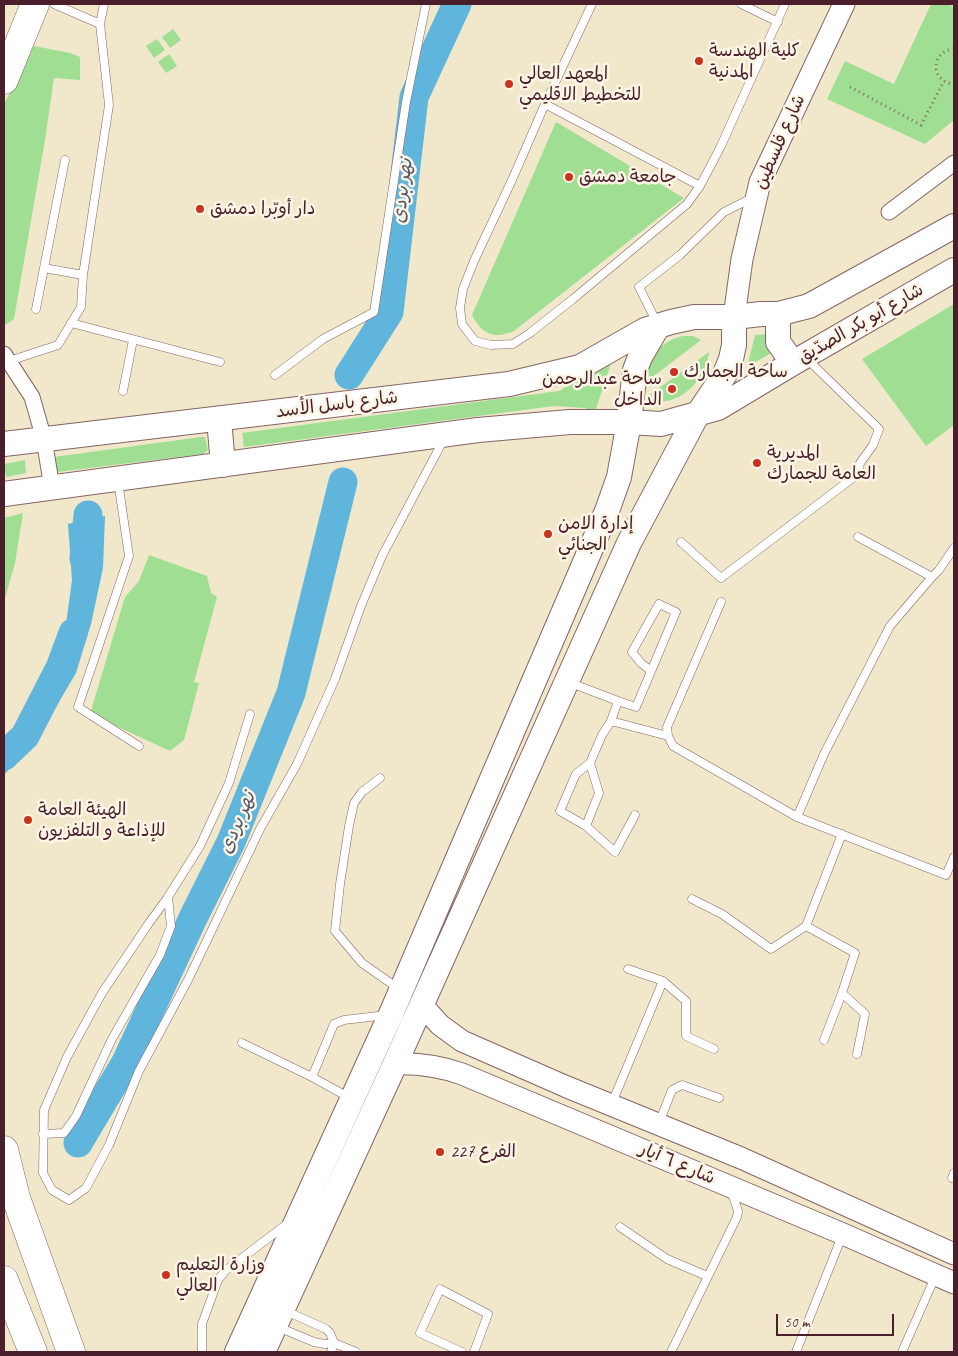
<!DOCTYPE html>
<html>
<head>
<meta charset="utf-8">
<style>
  body { margin:0 }
  #map { position:relative; width:958px; height:1356px; overflow:hidden; background:#f1e8cc; font-family:Caveat,sans-serif }
  canvas { display:block }
  .frame { position:absolute; inset:0; border:5px solid #4a1f2b; pointer-events:none }
  .scale { position:absolute; left:776px; top:1314px; width:118px; height:22px; box-sizing:border-box; border:2px solid #4a1f2b; border-top:0; padding-left:6px; font-size:15px; line-height:18px; white-space:nowrap; color:#4a1f2b; -webkit-text-stroke:4px #fcf5e5; paint-order:stroke }
</style>
</head>
<body>
<div id="map">
<canvas width="958" height="1356"></canvas>
<div class="frame"></div>
<div class="scale">50 m</div>
</div>
<script>
const ctx = document.querySelector('canvas').getContext('2d');
ctx.lineJoin = 'round';
function fillPath(path, color) { ctx.fillStyle = color; ctx.fill(path, 'evenodd'); }
function trace(path, color, width, dash) { ctx.strokeStyle = color; ctx.lineWidth = width; ctx.lineCap = dash ? 'butt' : 'round'; ctx.setLineDash(dash || []); ctx.stroke(path); }
function write(font, color, halo, rows, align = 'center') {
  ctx.font = font + ' Caveat,"Playpen Sans Arabic",sans-serif'; ctx.lineWidth = 5; ctx.setLineDash([]); ctx.textBaseline = 'middle'; ctx.strokeStyle = halo; ctx.fillStyle = color; for (const [text, x, y, turn = 0] of rows) {
    ctx.save(); ctx.translate(x, y); ctx.rotate((+turn || 0) * Math.PI / 180); ctx.textAlign = isNaN(turn) ? turn : align; if (halo) ctx.strokeText(text, 0, 0); ctx.fillText(text, 0, 0); ctx.restore();
  }
}
const green = new Path2D(`
  M931,4H947L954,7V120L925,144L827,99L845,61L894,84Z
  M173,29L181,40L170,48L162,37Z
  M157,39L165,50L154,58L146,46Z
  M34,46L70,53L80,57V80L54,78L45,140L14,319L4,326V104Z
  M169,54L177,66L166,73L158,62Z
  M556,122L684,198L514,331C509,333 503,335 497,335C485,335 477,325 472,315Z
  M954,304V425L926,446L862,359Z
  M768,334L773,352L747,367L755,335Z
  M683,336H693L701,340L642,385C648,360 657,342 683,336Z
  M709,352V354C707,362 705,369 701,376C690,393 666,410 648,396Z
  M612,360L595,412H591L585,408L554,406L244,447L242,433L559,391Z
  M201,437H205L208,450L203,454L57,472L54,457Z
  M25,460L26,473L6,477L4,464Z
  M23,513L15,563L4,602V518Z
  M149,555L207,576L211,593L217,597L194,682L199,683L184,740L170,751L90,714L125,597L139,581Z`);
const water = new Path2D(`
  M105,516L103,568L91,624L76,673L40,734L4,775V756L25,736L60,668L72,580L68,524Z`);
const river = new Path2D(`
  M349,375L389,312L414,97L457,4
  M84,558L88,515
  M4,756L25,736L60,668L73,633
  M78,1143L125,1064L193,918L231,842L291,693L343,482`);
const path = new Path2D(`
  M954,49C930,51 930,82 954,84
  M850,87L921,125L944,81`);
const lane = new Path2D(`
  M54,4L100,24
  M592,4L545,104L512,180L474,261L463,289L460,308L462,324L475,341L491,345L513,344L530,333L573,299L687,204L700,186L720,148L785,4
  M741,4L778,22
  M545,104L700,186
  M44,268L83,275
  M36,309L65,160
  M71,323L220,362
  M657,323L639,287L680,255L724,212L752,198
  M9,361L58,345L81,307L83,275L109,105L100,24L104,4
  M275,375L323,339L374,312L406,102L426,4
  M123,391L133,340
  M118,481L129,556L78,707L139,746
  M858,537L932,577
  M681,542L721,578L858,474L860,463L873,445L879,429L806,358
  M721,602L667,727L668,736L673,746L797,817L946,875L954,857
  M568,682L618,701L611,721
  M618,701L636,707L676,612L659,604L632,652L641,663L651,671
  M250,714L229,783L200,846L168,897L149,923L102,993L67,1057L44,1110L43,1173L52,1190L69,1200L86,1188L109,1145L139,1071L188,980L260,829L297,764L335,679L361,606L382,556L444,439
  M590,763L599,793L586,826L560,811L576,774L590,763L602,735L611,721L668,736
  M380,778L362,792L354,803L349,826L340,884L335,931L362,963L399,989
  M797,817L824,754L890,626L932,577L939,570L954,548
  M586,826L615,852L635,815
  M842,834L806,926L855,953L842,993L865,1014L857,1054
  M692,899L722,914L771,949L806,926
  M628,969L663,981L686,1001V1036L714,1049
  M824,1040L842,993
  M242,1043L312,1077
  M350,1098L312,1077L334,1024L344,1020L386,1015
  M612,1103L663,981
  M659,1123L672,1090L682,1085L719,1098
  M43,1134L64,1133L76,1116L112,1039L160,955L171,926L168,897
  M952,1178L954,1173
  M620,1227L667,1259L707,1276
  M286,1311L326,1329L330,1333L334,1343L331,1352
  M278,1327L314,1342L325,1344L334,1343L356,1352
  M202,1352V1324L218,1280L225,1271L288,1223
  M462,1352L420,1333L440,1289L488,1314L474,1352
  M671,1352L737,1217L738,1211L731,1190
  M796,1352L842,1236
  M902,1352L935,1277`);
const street = new Path2D(`
  M889,212L954,163
  M4,354L32,397L44,439L52,488`);
const secondary = new Path2D(`
  M734,317L742,259L760,182L844,4
  M422,1005L440,1025L462,1041L567,1087L741,1158L954,1254
  M395,1064C419,1063 439,1066 462,1074L843,1234L954,1283`);
const primary = new Path2D(`
  M778,314V342L793,363
  M219,419L223,465
  M4,444L509,384L580,367L645,330L671,322L694,317H734L761,314H778L809,306L954,226
  M4,494L478,430L570,422H629L661,424L718,408L793,363L954,270
  M237,1352L391,1014L607,511L619,477L629,422L635,370L640,357L658,326
  M263,1352L395,1064L629,543L697,415L725,374L731,359L734,345V317`);
const highway = new Path2D(`
  M4,80L35,4
  M4,1150L16,1198L71,1352
  M4,1280L33,1352`);
const markers = [
  [699,61,5,"#c8321e"],
  [509,84,5,"#c8321e"],
  [569,177,5,"#c8321e"],
  [200,209,5,"#c8321e"],
  [674,372,5,"#c8321e"],
  [672,389,5,"#c8321e"],
  [757,463,5,"#c8321e"],
  [548,534,5,"#c8321e"],
  [28,820,5,"#c8321e"],
  [440,1152,5,"#c8321e"],
  [166,1275,5,"#c8321e"]
];
const poiNames = [
  ["كلية الهندسة",709,51],
  ["المدنية",709,72],
  ["المعهد العالي",519,74],
  ["للتخطيط الاقليمي",519,95],
  ["جامعة دمشق",579,177],
  ["دار أوبّرا دمشق",210,209],
  ["ساحة الجمارك",684,372],
  ["ساحة عبدالرحمن",662,379,"right"],
  ["الداخل",662,400,"right"],
  ["المديرية",767,453],
  ["العامة للجمارك",767,474],
  ["إدارة الامن",558,524],
  ["الجنائي",558,545],
  ["الهيئة العامة",38,810],
  ["للإذاعة و التلفزيون",38,831],
  ["الفرع 227",450,1152],
  ["وزارة التعليم",176,1265],
  ["العالي",176,1286]
];
const streetNames = [
  ["شارع فلسطين",780,142,-66],
  ["شارع أبو بكر الصدّيق",861,324,-30],
  ["شارع باسل الأسد",337,405,-7],
  ["شارع ٦ أيار",677,1164,23]
];
const waterNames = [
  ["نهر بردى",403,191,-83],
  ["نهر بردى",238,823,-67]
];
fillPath(green, '#9fde93');
fillPath(water, '#60b5dc');
trace(river, '#60b5dc', 29);
trace(lane, '#846563', 9);
trace(street, '#846563', 17);
trace(secondary, '#846563', 23);
trace(primary, '#846563', 26);
trace(highway, '#846563', 29);
trace(path, '#846563', 3, [1, 4]);
trace(lane, '#fff', 8);
trace(street, '#fff', 15);
trace(secondary, '#fff', 21);
trace(primary, '#fff', 24);
trace(highway, '#fff', 28);
for (const [x, y, r, color] of markers) { const dot = new Path2D(); dot.arc(x, y, r, 0, 2 * Math.PI); ctx.fillStyle = color; ctx.fill(dot); trace(dot, '#fcf5e5', 2); }
write('18px', '#4a1f2b', '#fcf5e5', poiNames, 'left');
write('18px', '#4a1f2b', '#fcf5e5', streetNames);
write('italic 19px', '#525469', '#fcf5e5', waterNames);
</script>
</body>
</html>
